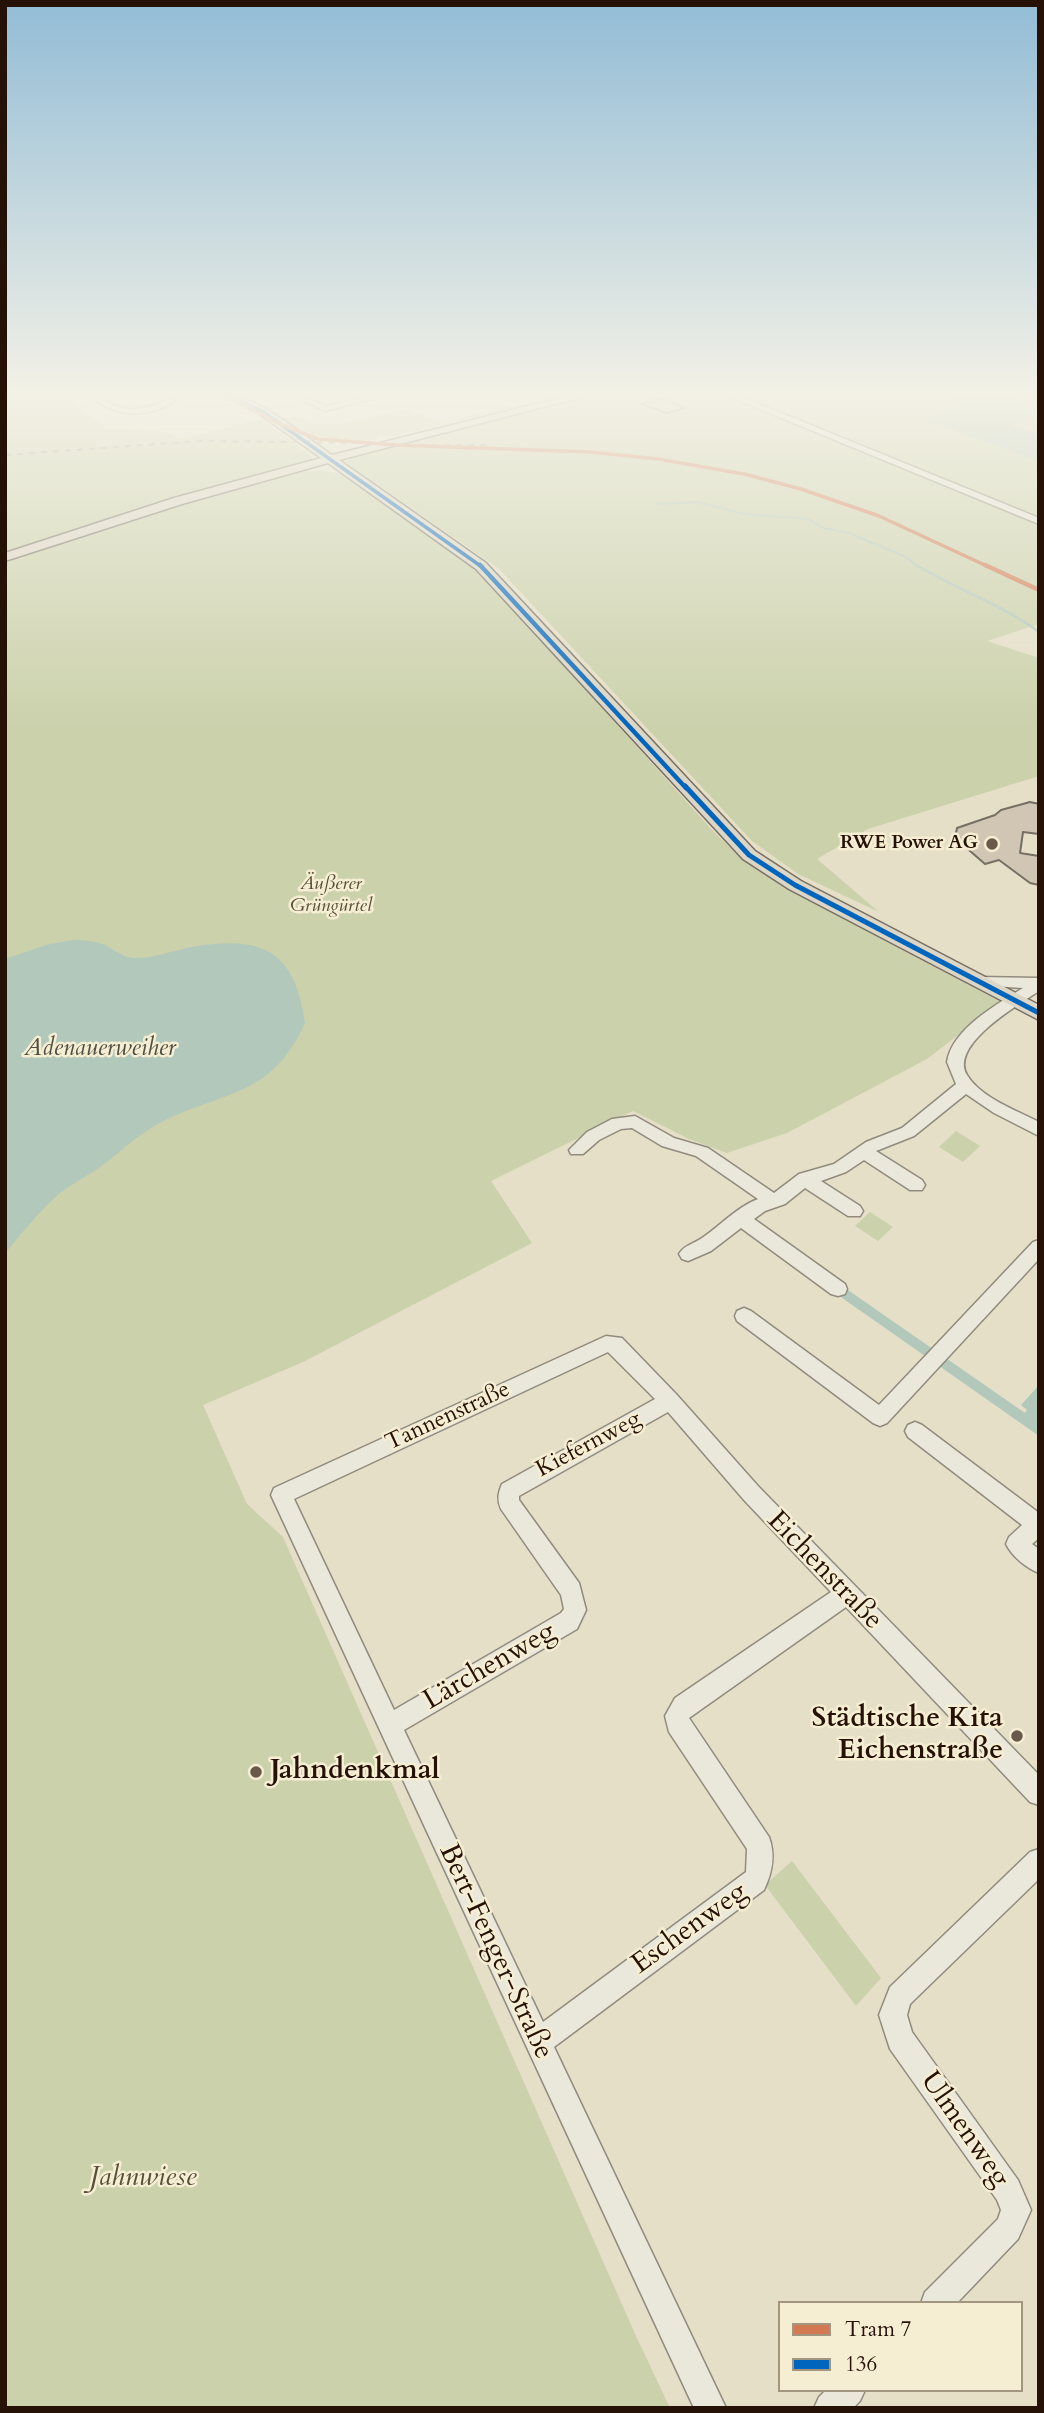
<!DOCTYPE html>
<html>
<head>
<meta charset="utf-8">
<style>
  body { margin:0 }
  #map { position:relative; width:1044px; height:2413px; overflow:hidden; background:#e5dfc8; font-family:Cardo,serif }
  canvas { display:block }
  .frame { position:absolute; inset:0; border:7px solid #251106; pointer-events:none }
  .legend { position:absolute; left:778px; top:2301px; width:245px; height:91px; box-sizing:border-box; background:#f6eed3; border:2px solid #a29681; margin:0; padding:9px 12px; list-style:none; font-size:21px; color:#251106 }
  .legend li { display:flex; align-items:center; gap:14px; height:35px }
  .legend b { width:35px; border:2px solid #a29681 }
</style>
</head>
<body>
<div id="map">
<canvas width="1044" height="2413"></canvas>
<div class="frame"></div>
<ul class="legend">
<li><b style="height:9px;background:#d37953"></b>Tram 7</li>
<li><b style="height:9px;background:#0065bd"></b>136</li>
</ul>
</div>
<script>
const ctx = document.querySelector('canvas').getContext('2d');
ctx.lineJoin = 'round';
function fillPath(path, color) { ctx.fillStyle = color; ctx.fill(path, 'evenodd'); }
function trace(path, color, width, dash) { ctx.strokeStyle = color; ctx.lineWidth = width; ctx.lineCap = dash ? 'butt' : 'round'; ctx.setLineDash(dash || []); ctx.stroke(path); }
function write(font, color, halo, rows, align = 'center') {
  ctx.font = font + ' Cardo,serif'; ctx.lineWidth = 5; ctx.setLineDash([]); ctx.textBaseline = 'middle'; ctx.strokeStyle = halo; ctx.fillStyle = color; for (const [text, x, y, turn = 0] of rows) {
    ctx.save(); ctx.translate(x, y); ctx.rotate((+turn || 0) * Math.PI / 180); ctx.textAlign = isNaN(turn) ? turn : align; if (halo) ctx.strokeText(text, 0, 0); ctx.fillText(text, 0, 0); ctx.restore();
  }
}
const green = new Path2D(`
  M5,391H58L106,428L165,432L180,439L261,419L314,458L5,555Z
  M487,391H587L394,436H378L376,440C339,439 315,441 283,420L297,417L314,424H340L407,409L441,422L514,404Z
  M607,391H1039V624L987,641L1039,658V776L868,829L817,859L879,912L798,874L752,841L499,569L345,462L352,457C438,436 521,412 607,391Z
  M320,470L342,474L481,574L713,831L743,860L788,890L1001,1002L927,1059L787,1133L727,1153L689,1139L633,1111L491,1181L532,1243L303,1362L203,1405L247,1504L283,1537L636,2336L670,2408H5V560L185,501L287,473Z
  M956,1131L980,1146L963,1162L939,1147Z
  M870,1212L893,1227L878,1241L855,1226Z
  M792,1861L881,1978L856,2006L765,1885Z`);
const water = new Path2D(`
  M929,391H1039L1012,402L1033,411V416L1010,425L1039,434V461L928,421V419L966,405Z
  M73,940C84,940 95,941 105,945C115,950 122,957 134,958C154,959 173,950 192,947C262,935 295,950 305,1023C269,1103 215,1090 151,1128C135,1138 120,1152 104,1164C90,1175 74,1182 60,1193C40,1210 22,1233 5,1253V959L46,945Z
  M845,1288L1025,1413L1027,1410L1021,1405L1039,1385V1436L838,1295Z`);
const streamFar1 = new Path2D(`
  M658,504L699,502L744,514L808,519L823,528L849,533L904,556L919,567`);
const stream = new Path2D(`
  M916,565C956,589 1001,604 1039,632`);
const building = new Path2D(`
  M662,398L685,408L667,413L641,404Z
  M1030,802L1039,804V834L1023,832L1020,853L1039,856V885L1030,883L999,860L985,864L955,838L957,828L995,815L1001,810Z`);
const minor = new Path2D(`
  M85,391C95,391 97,395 105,400C125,415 143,409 165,401L151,391H160L175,401C144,421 110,417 85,391Z
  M281,391H291L326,406L370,396L362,391H372L381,397L325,411Z
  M716,391H727L1039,518V524Z
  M979,977L1039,978V991C1018,1005 949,1045 967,1075C981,1098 1016,1110 1039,1122V1136L994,1113L966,1094L914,1136L876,1151L922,1180L925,1185L922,1190H910L864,1160L846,1172L821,1181L860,1206L863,1211L860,1216H848L805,1188L785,1204L765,1211L754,1219L845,1284L847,1289L845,1294L838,1296L831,1294L741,1228L711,1251L688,1261L682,1259L679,1254C684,1245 694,1244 702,1238C720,1226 737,1207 758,1199L696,1156L662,1146L632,1128L621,1129L599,1140L583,1154H571L569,1150L587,1132L612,1119L635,1116L674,1138L708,1148L774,1193L799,1174L834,1164L866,1142L902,1128L956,1084L947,1062C952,1029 996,1005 1023,988L974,985L972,982Z
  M1039,1240V1259L887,1423L880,1426L873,1423L737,1321L735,1316L737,1311L744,1308L751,1311L879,1405L1033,1242Z
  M606,1336L622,1338L677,1395L758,1486L1039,1775V1805L1030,1802L846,1607L689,1718L769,1837C776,1856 772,1873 764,1890L554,2047L726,2408H694L271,1495L274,1488ZM608,1352L655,1399L502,1484C498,1493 497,1500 501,1509L561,1595L564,1609L561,1613L394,1710L294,1499ZM668,1412L744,1500L831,1592L675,1698L665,1716L669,1732L747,1849L746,1872L543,2022L404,1730L577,1629L586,1610L579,1583L519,1500V1496Z
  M915,1422L922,1425L1039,1513V1538L1032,1544L1039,1549V1573C1026,1568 1012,1556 1006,1544L1009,1537L1022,1525L908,1437L905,1431L908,1425Z
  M1039,1849V1879L910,2004L907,2015L912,2032L1018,2180L1031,2210L1018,2239L957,2303H921L925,2292L998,2219L1001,2210L997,2200L890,2049L879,2015L890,1987L1030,1852Z
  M826,2390H865L860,2401L853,2408H814L819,2397Z`);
const major = new Path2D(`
  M214,391C253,391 300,433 332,455L588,391H605L339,460L486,563L755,851L801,881L1039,1005V1020L789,889L743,859L476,569L328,463L182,504L5,561V553L174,498L321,458L258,413Z`);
const rail = new Path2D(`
  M420,445H489
  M5,455L200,441L367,443`);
const bus1Far2 = new Path2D(`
  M219,391L262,411L482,567`);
const bus1Far1 = new Path2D(`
  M480,565L686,788`);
const bus1 = new Path2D(`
  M685,786L749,855L795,885L1039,1013`);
const tram1Far1 = new Path2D(`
  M218,391L280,424L318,439L396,445L590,452L658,459L744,474L801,489L879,516L989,567`);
const tram1 = new Path2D(`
  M985,565L1039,590`);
const markers = [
  [992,844,7,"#68594a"],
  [1017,1736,7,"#68594a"],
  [256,1772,7,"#68594a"]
];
const farPoinames = [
  ["RWE Power AG",978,844]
];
const farParknames = [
  ["Äußerer",331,885],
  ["Grüngürtel",331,907]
];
const streetNames = [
  ["Tannenstraße",448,1417,-25],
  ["Kiefernweg",589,1445,-28]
];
const waterNames = [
  ["Adenauerweiher",100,1049]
];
const nearStreetnames = [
  ["Eichenstraße",824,1571,46],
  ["Lärchenweg",490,1667,-30],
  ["Eschenweg",690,1929,-36],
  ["Bert-Fenger-Straße",495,1952,65],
  ["Ulmenweg",964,2130,55]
];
const nearPoinames = [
  ["Städtische Kita",1003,1720],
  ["Eichenstraße",1003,1752],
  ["Jahndenkmal",270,1772,"left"]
];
const nearParknames = [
  ["Jahnwiese",143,2179]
];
fillPath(green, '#cbd1ab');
fillPath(water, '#b1c8bb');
trace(streamFar1, '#b1c8bb', 2);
trace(stream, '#b1c8bb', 2.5);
fillPath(building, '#d1c6b4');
trace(building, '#766f63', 2);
trace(minor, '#918b7d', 3);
trace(major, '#766f63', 3);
fillPath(minor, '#eae7db');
fillPath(major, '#ddd6c5');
trace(rail, '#a39e95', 2, [6, 6]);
trace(bus1Far2, '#0065bd', 3.5);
trace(bus1Far1, '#0065bd', 4.5);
trace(bus1, '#0065bd', 5);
trace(tram1Far1, '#d37953', 3.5);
trace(tram1, '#d37953', 4.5);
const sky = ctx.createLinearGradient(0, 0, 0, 729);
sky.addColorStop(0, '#92bcd6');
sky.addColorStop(0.54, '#f3f1e6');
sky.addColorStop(1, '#f3f1e600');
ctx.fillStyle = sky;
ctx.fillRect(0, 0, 1044, 729);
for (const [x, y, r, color] of markers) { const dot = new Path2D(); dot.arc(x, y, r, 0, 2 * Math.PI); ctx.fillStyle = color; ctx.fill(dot); trace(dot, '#f6eed3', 2.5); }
write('bold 19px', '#251106', '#f6eed3', farPoinames, 'right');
write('italic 19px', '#575038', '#f6eed3', farParknames);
write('23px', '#251106', '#f6eed3', streetNames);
write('italic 24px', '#4e4e43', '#f6eed3', waterNames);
write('28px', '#251106', '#f6eed3', nearStreetnames);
write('bold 28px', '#251106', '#f6eed3', nearPoinames, 'right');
write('italic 28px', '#575038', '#f6eed3', nearParknames);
</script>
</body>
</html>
